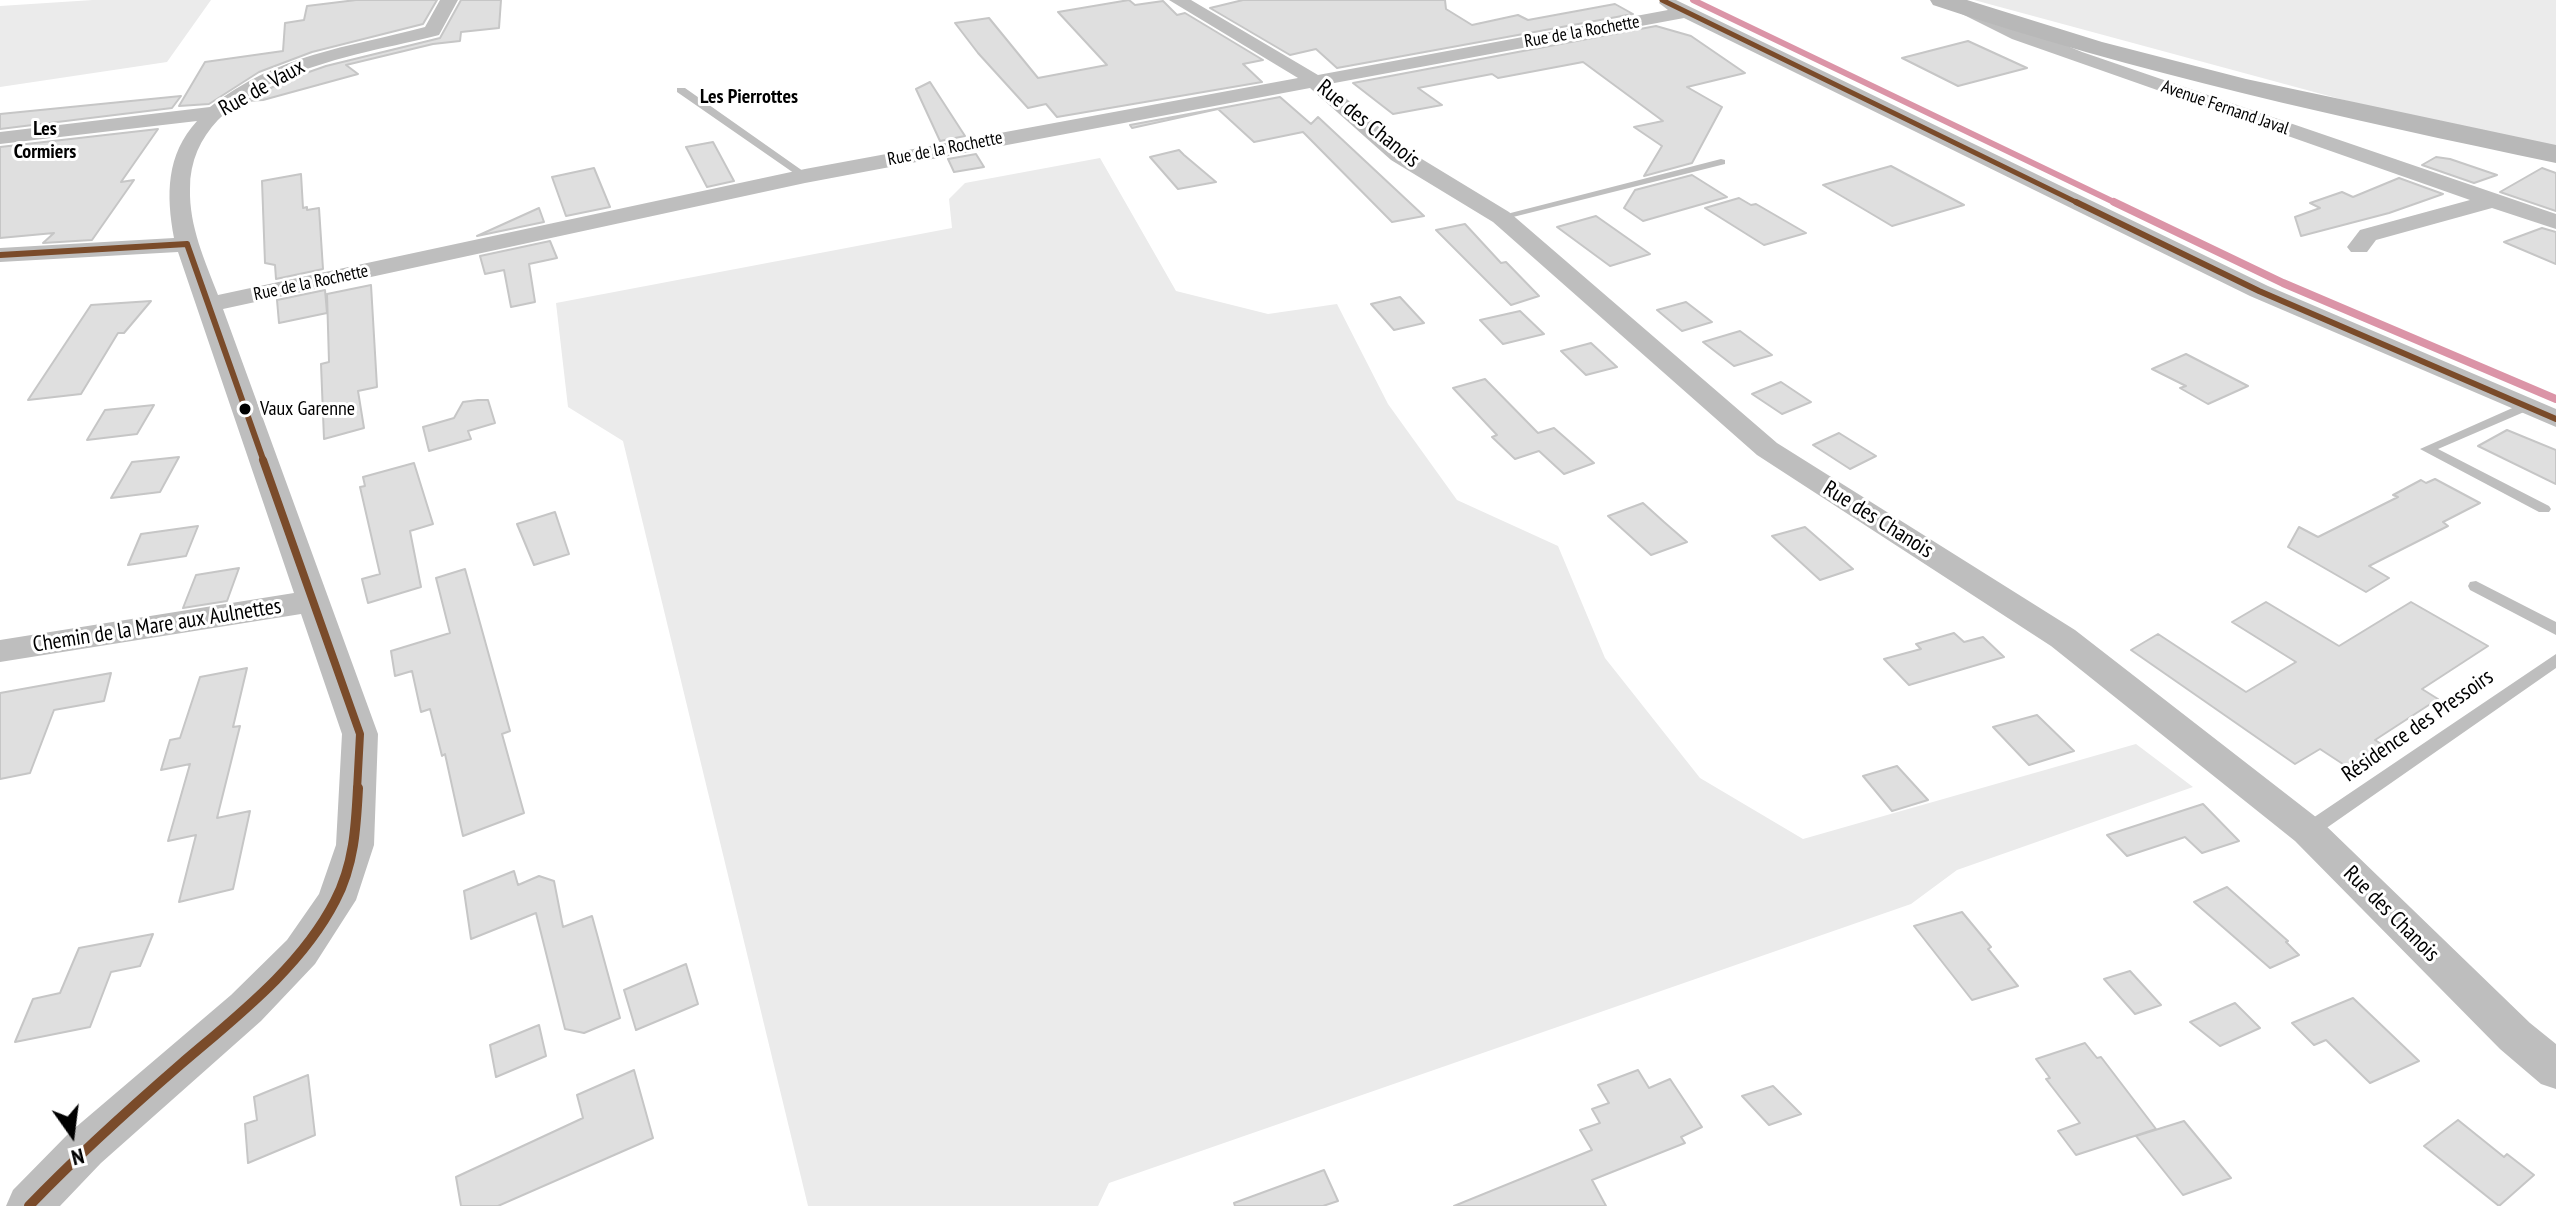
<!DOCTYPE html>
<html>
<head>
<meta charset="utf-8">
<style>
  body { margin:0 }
  #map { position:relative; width:2556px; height:1206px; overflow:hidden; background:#fff; font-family:"PT Sans Narrow",sans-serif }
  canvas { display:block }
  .north { position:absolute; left:32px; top:1094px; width:80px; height:80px; -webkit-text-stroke:6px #fff; paint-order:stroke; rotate:166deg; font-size:22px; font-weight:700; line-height:32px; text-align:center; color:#000 }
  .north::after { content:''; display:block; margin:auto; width:28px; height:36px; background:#000; clip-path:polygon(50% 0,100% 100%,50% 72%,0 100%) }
</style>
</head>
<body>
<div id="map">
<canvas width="2556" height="1206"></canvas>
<div class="north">N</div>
</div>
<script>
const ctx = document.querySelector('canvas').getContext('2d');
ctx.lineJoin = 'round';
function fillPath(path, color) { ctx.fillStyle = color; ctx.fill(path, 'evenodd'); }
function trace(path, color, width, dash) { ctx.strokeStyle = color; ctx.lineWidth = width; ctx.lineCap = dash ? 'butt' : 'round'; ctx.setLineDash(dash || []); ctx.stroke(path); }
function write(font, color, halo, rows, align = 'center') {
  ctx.font = font + ' "PT Sans Narrow",sans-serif'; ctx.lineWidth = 6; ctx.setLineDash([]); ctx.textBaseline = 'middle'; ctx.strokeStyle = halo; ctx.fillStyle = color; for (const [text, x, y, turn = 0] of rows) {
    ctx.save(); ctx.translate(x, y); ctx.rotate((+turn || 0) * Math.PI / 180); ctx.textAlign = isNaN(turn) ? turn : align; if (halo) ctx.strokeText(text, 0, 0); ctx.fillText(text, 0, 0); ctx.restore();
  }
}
const green = new Path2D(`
  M93,0H211L167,62L0,87V6Z
  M1974,0H2556V146L2377,109Z
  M1100,158L1176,291L1268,314L1337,304L1388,404L1457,500L1558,546L1605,658L1700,778L1803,839L2136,744L2193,787L1957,870L1911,904L1109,1183L1098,1206H808L623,441L568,407L556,303L952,228L949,199L965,183Z`);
const building = new Path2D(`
  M356,0H437L423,24L312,52L259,72L209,104L179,106L205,62L283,51L285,23L304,20L307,6Z
  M461,0H501L499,28L461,32L460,41L433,44L346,65L358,74L263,100L246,101L286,80L326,66L440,38Z
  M1129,0L1135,5L1163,1L1177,15L1185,13L1263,60L1243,64L1262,82L1057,117L1046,104L1028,108L978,53L955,23L989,18L1038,78L1107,65L1058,12Z
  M1243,0H1445L1446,9L1472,25L1518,15L1528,20L1615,4L1633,14L1337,68L1316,49L1290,55L1210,8Z
  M1656,26L1691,36L1745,73L1687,87L1722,107L1692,163L1644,176L1662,146L1634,127L1663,121L1583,62L1498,78L1492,74L1418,88L1442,105L1393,114L1353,83Z
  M1968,41L2027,68L1958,86L1902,58Z
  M930,82L965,136L940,141L916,89Z
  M181,96L172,108L0,129V114Z
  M1280,97L1311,124L1318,117L1424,216L1392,222L1303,132L1254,142L1218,109L1132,128L1130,125Z
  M158,129L121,182L134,180L92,240L43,243L54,233L0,238V147Z
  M713,142L734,181L707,187L686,147Z
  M1179,150L1184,155L1216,182L1178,189L1150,157Z
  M976,154L984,167L954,172L948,159Z
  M2436,157L2450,159L2497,175L2474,183L2422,165Z
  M1891,166L1964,205L1892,226L1823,185Z
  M594,168L610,207L566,216L552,177Z
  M2542,168L2556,173V211L2500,192Z
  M301,174L303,208L307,207V210L319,208L323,269L276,279L275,265L265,263L262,181Z
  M1692,175L1727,197L1643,221L1624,208L1635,190Z
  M2399,178L2443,194L2389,213L2301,236L2295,217L2320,208L2310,203L2342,192L2353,197Z
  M1739,198L1751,205L1756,204L1806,233L1764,245L1705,208Z
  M539,208L544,222L477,236Z
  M1596,216L1650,254L1610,266L1557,227Z
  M1465,224L1501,263L1506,262L1539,296L1511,305L1436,230Z
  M2542,228L2556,232V264L2504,242Z
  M550,241L557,258L529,264L535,302L511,307L504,270L485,274L480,256Z
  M371,285L377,387L358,391L364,428L324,439L321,364L329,362L327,294Z
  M325,290L327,313L279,323L277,300Z
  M1400,297L1424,323L1394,330L1371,304Z
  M151,301L124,333H118L81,394L28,400L91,305Z
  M1686,302L1712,322L1682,331L1657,310Z
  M1520,311L1544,334L1503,344L1480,320Z
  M1740,331L1772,355L1734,366L1703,342Z
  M1591,343L1617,367L1586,375L1561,351Z
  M2186,354L2248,386L2208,404L2180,388L2186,386L2152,369Z
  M1485,379L1538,433L1554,428L1594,463L1564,474L1539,451L1515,459L1492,437L1497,435L1453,388Z
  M1781,382L1811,402L1782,414L1752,394Z
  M478,400H488L495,423L468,431L471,439L429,451L423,427L454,418L463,402Z
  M154,405L137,434L87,440L105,410Z
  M2507,430L2556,450V484L2478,446Z
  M1839,433L1876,456L1850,469L1813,445Z
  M179,457L160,492L111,498L132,462Z
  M414,463L433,524L410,531L421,587L368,603L362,579L380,574L360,487L365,486L363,477Z
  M2435,479L2480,503L2443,522L2448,526L2369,566L2389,578L2366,592L2288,547L2299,527L2318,537L2398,497L2393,495L2421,480L2426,483Z
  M1643,503L1664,522L1687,542L1651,555L1608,516Z
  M555,512L569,554L534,565L517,524Z
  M198,526L186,556L128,565L141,534Z
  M1805,527L1853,569L1820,580L1772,536Z
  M239,568L227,601L183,608L196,575Z
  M465,569L510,731L502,734L524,813L463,836L445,754L442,756L430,709L421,712L412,671L395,676L391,651L450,633L436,578Z
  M2266,602L2339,646L2411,602L2488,646L2422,689L2438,699L2375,740L2386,747L2352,770L2320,749L2295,764L2131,650L2158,634L2246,692L2296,662L2232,622Z
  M1954,633L1964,642L1983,637L2004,657L1909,685L1884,659L1921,649L1916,644Z
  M247,668L233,727L240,726L217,818L250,811L233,889L179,902L196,835L168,841L190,764L161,770L170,740L180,738L200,677Z
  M111,673L104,701L54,710L30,773L0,779V693Z
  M2037,715L2074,751L2029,765L1993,727Z
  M1897,766L1928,800L1892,811L1863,776Z
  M2203,804L2239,841L2202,853L2185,837L2127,856L2107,835Z
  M514,871L518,885L539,876L554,881L563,927L592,916L620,1018L584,1033L565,1029L536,913L471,939L464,891Z
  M2227,887L2288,941L2286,942L2299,955L2270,968L2194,902Z
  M1962,912L1991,947L1988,949L2018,986L1972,1000L1914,926Z
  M153,934L140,966L111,972L90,1027L15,1042L33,999L60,993L79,948Z
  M686,964L698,1004L636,1030L624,990Z
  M2130,971L2161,1005L2135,1014L2104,979Z
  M2353,998L2419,1061L2370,1083L2326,1040L2314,1045L2292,1023Z
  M2235,1003L2260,1028L2220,1046L2190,1022Z
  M539,1025L546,1056L496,1077L490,1045Z
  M2085,1043L2097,1058L2101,1057L2156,1129L2076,1155L2058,1131L2080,1123L2046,1079L2050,1078L2036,1059Z
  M634,1070L653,1138L498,1206H461L456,1177L583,1118L577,1095Z
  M1638,1070L1649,1088L1670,1079L1702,1127L1681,1137L1685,1143L1592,1180L1606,1206H1454L1592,1150L1580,1130L1600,1123L1592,1109L1609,1103L1598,1085Z
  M308,1075L315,1135L248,1163L245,1124L257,1120L254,1097Z
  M1773,1086L1801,1114L1769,1125L1742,1096Z
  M2458,1120L2504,1157L2507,1154L2534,1175L2499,1206L2424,1146Z
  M2184,1121L2231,1178L2183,1195L2136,1136Z
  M1324,1170L1338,1201L1323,1206H1235L1234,1203Z`);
const lane = new Path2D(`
  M677,88H685L810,176L801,178L677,92Z
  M1721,159L1725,160V164L1501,220L1495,217Z
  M2526,402L2531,403L2533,406L2531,409L2438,449L2549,506L2551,509L2549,512H2539L2420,449Z
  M2476,581L2556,622V635L2470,590L2468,586L2470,582Z
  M2556,654V668L2315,836L2308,838L2301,836L2299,831L2301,826Z`);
const street = new Path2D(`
  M440,0H458L439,35C358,56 191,76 190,189C189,226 205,261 218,295L805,169L1298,78L1169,0H1191L1318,75L1668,10L1659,3L1661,0H1676L2268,286L2556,409V427L2250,296L1684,18L1329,84L1407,150L1509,212L1777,443L2075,630L2321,821L2530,1023L2556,1044V1089L2541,1084L2500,1049L2295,841L2051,646L1757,455L1493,222L1391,160L1310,88L805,183L223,309L378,734L374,845L356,900L315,964L261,1021L101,1163L60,1206H6L13,1190L69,1133L231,995L287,940L319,894L336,845L342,734L301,614L0,662V640L294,593L178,252L0,262V248L174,238C166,195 166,155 197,121L0,144V132L210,107C277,54 346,48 425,27Z
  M1966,4L2082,52L2556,214V229L2492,208L2376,240L2367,252H2351L2347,247L2360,230L2470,200L2012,39L1960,13L1957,9L1960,5Z`);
const secondary = new Path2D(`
  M1930,0H1967L2102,42L2246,79L2556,145V163C2346,119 2137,73 1933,5Z`);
const bus1Far3 = new Path2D(`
  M1662,0L2080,204`);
const bus1Far2 = new Path2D(`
  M2076,202L2259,291L2556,419
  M187,244L264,462
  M0,255L187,244`);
const bus1Far1 = new Path2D(`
  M263,460L360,734L357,790`);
const bus1 = new Path2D(`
  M29,1206C77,1156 128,1110 181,1064C237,1016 301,967 335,901C354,865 356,827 358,788`);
const rail1Far1 = new Path2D(`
  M1693,0L2118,204`);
const rail1 = new Path2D(`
  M2114,202L2283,283L2556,399`);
const markers = [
  [245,409,7,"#000"]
];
const farStreetnames = [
  ["Rue de la Rochette",1582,32,-10],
  ["Avenue Fernand Javal",2225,108,19],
  ["Rue de la Rochette",945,149,-11],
  ["Rue de la Rochette",311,283,-12]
];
const farNeighbourhoodnames = [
  ["Les Pierrottes",749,97],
  ["Les",45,129],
  ["Cormiers",45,152]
];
const busNames = [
  ["Vaux Garenne",260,409]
];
const streetNames = [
  ["Rue de Vaux",262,88,-29],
  ["Rue des Chanois",1368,124,39],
  ["Rue des Chanois",1878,520,32],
  ["Chemin de la Mare aux Aulnettes",157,626,-9],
  ["Résidence des Pressoirs",2418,726,-35],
  ["Rue des Chanois",2391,914,45]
];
fillPath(green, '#ebebeb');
fillPath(building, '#dfdfdf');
trace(building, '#c6c6c6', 2);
fillPath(lane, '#bebebe');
fillPath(street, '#bebebe');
fillPath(secondary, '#b8b8b8');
trace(bus1Far3, '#7a4b2a', 5);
trace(bus1Far2, '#7a4b2a', 6);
trace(bus1Far1, '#7a4b2a', 8);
trace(bus1, '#7a4b2a', 10);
trace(rail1Far1, '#db94a7', 6);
trace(rail1, '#db94a7', 8);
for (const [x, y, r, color] of markers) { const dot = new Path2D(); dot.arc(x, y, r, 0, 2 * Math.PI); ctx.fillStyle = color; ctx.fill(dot); trace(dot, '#fff', 3); }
write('18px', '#000', '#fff', farStreetnames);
write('bold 20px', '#000', '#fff', farNeighbourhoodnames);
write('20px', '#000', '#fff', busNames, 'left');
write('22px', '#000', '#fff', streetNames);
</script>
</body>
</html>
